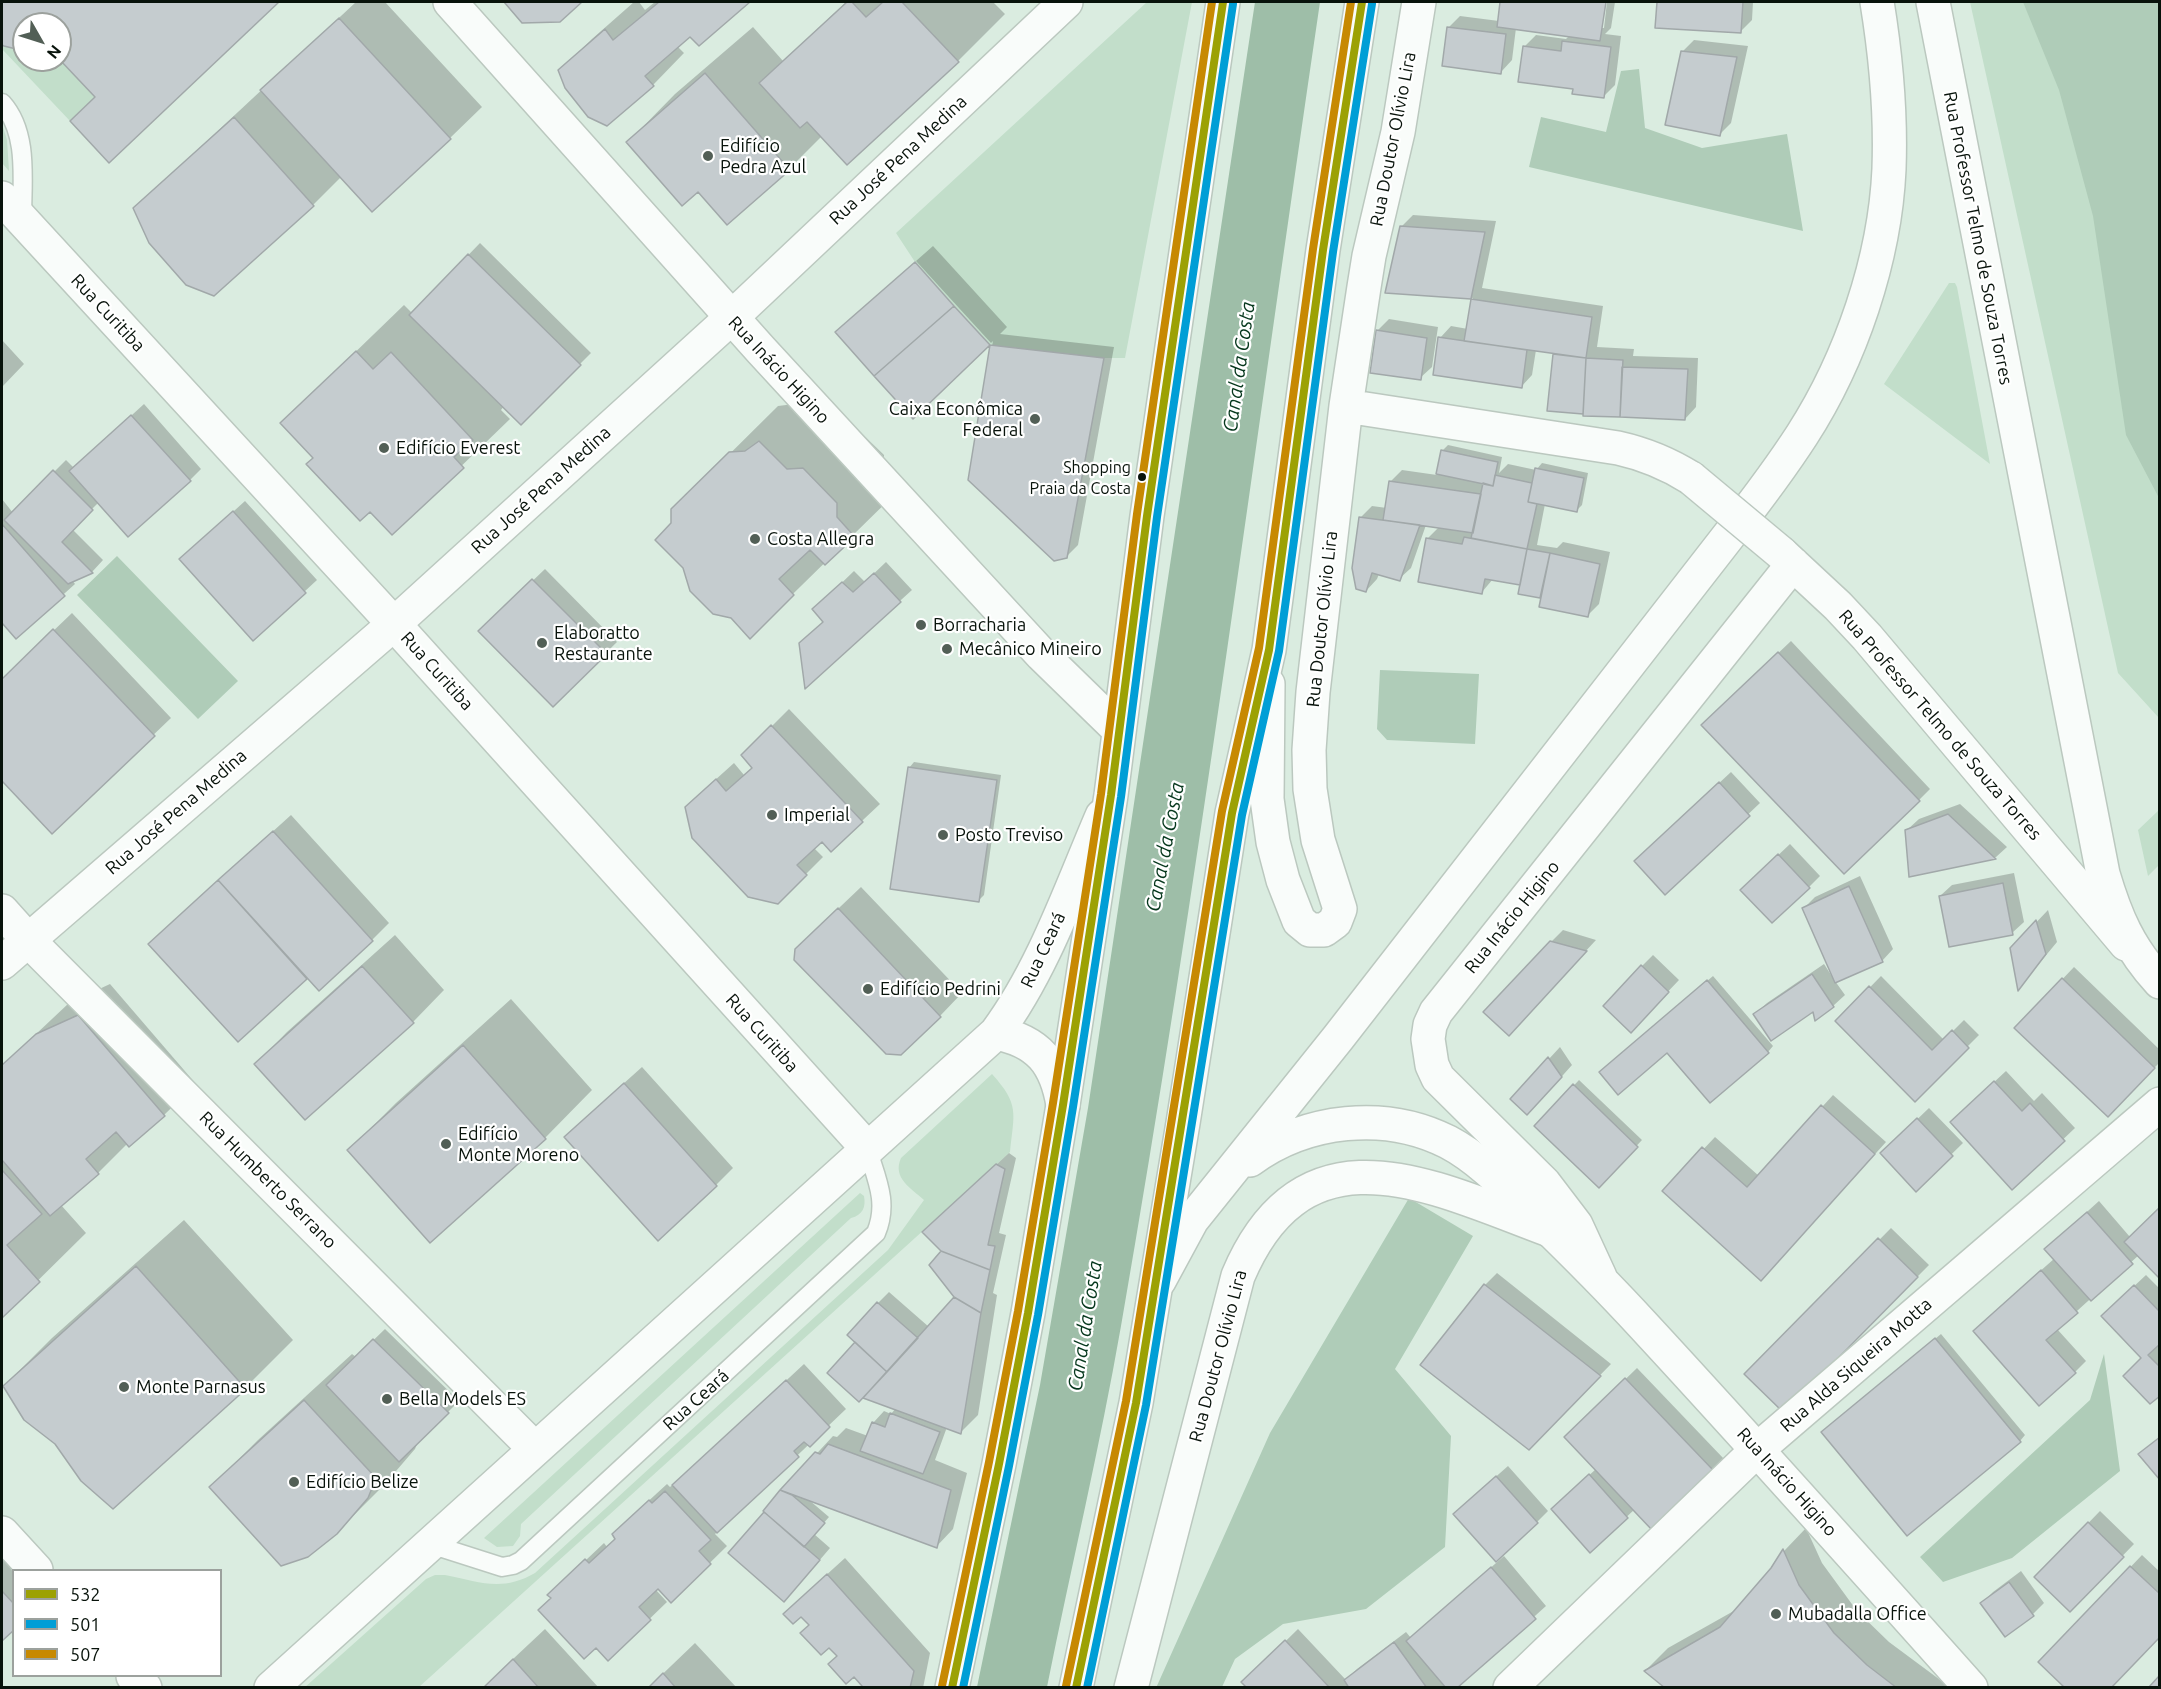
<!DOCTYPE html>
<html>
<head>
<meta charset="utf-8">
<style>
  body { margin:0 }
  #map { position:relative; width:2161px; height:1689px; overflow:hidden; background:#daece0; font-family:Ubuntu,sans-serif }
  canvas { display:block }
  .frame { position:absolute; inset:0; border:3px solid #08130b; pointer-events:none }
  .legend { position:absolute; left:12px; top:1569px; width:210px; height:108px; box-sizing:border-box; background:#fff; border:2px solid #9ca19d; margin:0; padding:8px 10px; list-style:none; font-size:18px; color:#08130b }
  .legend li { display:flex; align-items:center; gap:12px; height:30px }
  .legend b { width:30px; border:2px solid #9ca19d }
  .north { position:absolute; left:12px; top:12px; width:60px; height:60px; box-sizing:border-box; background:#fff; border:2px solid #9ca19d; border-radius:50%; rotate:129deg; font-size:16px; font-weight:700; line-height:24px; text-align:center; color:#08130b }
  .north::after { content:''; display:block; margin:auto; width:21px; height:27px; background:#525f56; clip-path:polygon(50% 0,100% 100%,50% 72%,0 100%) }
</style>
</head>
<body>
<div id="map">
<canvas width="2161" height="1689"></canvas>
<div class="frame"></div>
<ul class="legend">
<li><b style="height:8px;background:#9ca104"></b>532</li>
<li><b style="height:8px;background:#009ed6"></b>501</li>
<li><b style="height:8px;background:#c78902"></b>507</li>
</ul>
<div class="north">N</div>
</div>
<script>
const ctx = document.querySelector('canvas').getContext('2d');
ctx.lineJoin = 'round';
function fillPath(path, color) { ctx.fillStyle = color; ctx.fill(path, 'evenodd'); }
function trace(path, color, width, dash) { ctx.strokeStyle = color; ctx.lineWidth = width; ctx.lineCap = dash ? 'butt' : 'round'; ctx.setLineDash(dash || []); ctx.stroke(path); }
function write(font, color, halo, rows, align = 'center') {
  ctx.font = font + ' Ubuntu,sans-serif'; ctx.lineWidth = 4.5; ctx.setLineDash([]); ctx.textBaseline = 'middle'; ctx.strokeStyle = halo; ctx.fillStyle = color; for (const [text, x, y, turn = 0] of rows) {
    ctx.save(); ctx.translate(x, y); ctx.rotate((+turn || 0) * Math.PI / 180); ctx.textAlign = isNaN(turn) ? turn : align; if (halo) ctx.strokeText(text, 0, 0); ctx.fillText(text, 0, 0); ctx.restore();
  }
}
const green = new Path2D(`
  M1147,2H1192L1125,358H1104L990,345L915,262L896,233Z
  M1970,2H2159V718L2118,673Z
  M2,45L24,51V60H60L95,97L70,121L2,49Z
  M2,124L7,140L9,171L2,163Z
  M1949,283H1955L1957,287L1990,464L1884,384Z
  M2159,810V865L2148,876L2138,830Z
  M992,1074C1020,1105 1014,1113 1010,1152L419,1687L304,1688L426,1579L435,1575H445C480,1582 502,1592 535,1573L888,1250L924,1200C911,1188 892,1178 901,1158Z
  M860,1193L864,1196C866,1207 863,1215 851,1218L521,1524L520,1536L513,1546L497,1547L484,1538Z`);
const forest = new Path2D(`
  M2023,2H2159V498L2126,435L2093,216L2059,90Z
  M1639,69L1645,128L1702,148L1787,134L1803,231L1529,167L1541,117L1606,132L1621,71Z
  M117,556L238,681L198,719L77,595Z
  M1380,670L1479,674L1475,744L1387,740L1377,729Z
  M1409,1198L1473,1236L1395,1369L1451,1436L1445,1547L1366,1609L1283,1624L1235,1659L1222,1687L1156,1688L1270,1433Z
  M2104,1354L2120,1471L2012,1558L1943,1582L1920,1557L2090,1400Z`);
const water = new Path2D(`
  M1255,2H1320C1255,443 1198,886 1121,1326C1100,1447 1071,1567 1047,1687H977L1040,1385L1088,1108Z`);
const shadow = new Path2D(`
  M2,2H277L109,160L96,96L60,58V24H24V49L4,45L2,43Z
  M356,2H385L482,107L450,138L372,210L341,177L313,205L135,208Z
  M506,2H580L560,21H523Z
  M634,2H639L645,10L655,2H747L699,44L690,35L677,46L684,53L653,85L560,71L592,39Z
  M846,2H993L1005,14L958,61L822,136L789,169L698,190L628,142L675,94L753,27L783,61Z
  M1501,2H1604L1601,28H1604L1607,2H1615L1611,28L1605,34L1621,36L1615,85L1604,96L1575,88L1524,47L1536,35L1566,39L1570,35L1516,28L1512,60L1501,72L1448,28L1460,16L1499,21Z
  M1658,2H1753L1752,20L1741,31L1657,27Z
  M1694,40L1748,46L1731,123L1719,135L1682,52Z
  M1413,215L1496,221L1482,288L1603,306L1597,347L1634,349L1633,356L1698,358L1696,407L1685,419L1585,410L1582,413L1554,354L1556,352L1536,350L1532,375L1521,387L1440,338L1451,326L1468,329L1473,298L1387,292L1401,227Z
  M480,243L591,353L521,423L504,406L501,410L510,419L392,533L282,423L404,305L412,313Z
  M933,246L1007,327L1000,334L1114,347L1078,545L1066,557L969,480L993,341L991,343L916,261Z
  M914,263L988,345L837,332Z
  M1389,319L1438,327L1432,367L1420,378L1377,331Z
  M2,340L24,364L2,387Z
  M144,404L201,469L190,480L99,502L72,529L103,560L92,572L72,580L75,584L16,637L2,621V499L13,513L66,460L74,468Z
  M794,404L835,423L850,422L884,455V469L901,488L750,636L673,524V510L778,406Z
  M1448,445L1502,457L1499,473L1508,464L1536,470L1542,463L1588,473L1582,505L1576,511L1545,504L1537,545L1557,548L1563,542L1610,552L1599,604L1587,616L1543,594L1540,597L1521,584L1493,579L1482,592L1420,581L1428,538L1440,526L1426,525L1411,568L1399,579L1379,574L1377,579L1366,591L1361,517L1372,506L1387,508L1390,482L1402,470L1437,475L1443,450Z
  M245,501L317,580L253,639L193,548Z
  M886,562L912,590L806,686L824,622L826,598L854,571L865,582Z
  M545,569L617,642L553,705L480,631Z
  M72,613L171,718L52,832L2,779V680Z
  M1791,641L1930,789L1919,800L1715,713Z
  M789,709L880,804L831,850L822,840L814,848L823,857L778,902L704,790L734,763L744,775L753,767L743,755Z
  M914,762L1001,775L984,895L979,900L909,768Z
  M1731,772L1760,803L1665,893L1647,850Z
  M1960,804L2007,847L1996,857L1910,876L1907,830L1919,819Z
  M291,815L389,923L372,940L307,976L238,1040L167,927Z
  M1790,844L1820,876L1809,887L1754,878Z
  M2014,873L2024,922L2012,933L1940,896L1952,885Z
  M1860,876L1893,949L1882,961L1835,981L1845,995L1833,1006L1816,1018L1814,1009L1755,1014L1767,1003L1824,964L1833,978L1804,908L1815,897Z
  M861,887L962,993L940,1016L820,926Z
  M2048,910L2057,942L2019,988L2012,948Z
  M1563,930L1596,940L1520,1022L1551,942Z
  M395,935L444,990L413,1022L305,1118L256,1064L287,1032Z
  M1653,955L1679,980L1642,1019V966Z
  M2074,967L2160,1050V1062L2108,1115L2016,1028Z
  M1713,976L1773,1046L1768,1052L1667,1051L1606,1067Z
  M1881,976L1944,1040L1964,1020L1979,1035L1915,1099L1837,1021Z
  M110,984L196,1084L164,1115L130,1145L128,1143L98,1173L61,1205L86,1233L2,1316V1066L69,1003Z
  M511,999L592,1090L545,1138L349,1150L396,1103Z
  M1560,1047L1572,1065L1539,1102L1512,1099Z
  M642,1067L733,1168L716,1185L583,1120Z
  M2006,1071L2034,1101L2042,1093L2075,1128L2012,1188L1963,1111Z
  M1579,1080L1642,1140L1599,1186L1536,1126Z
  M1833,1095L1886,1142L1773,1267L1664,1191L1715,1137L1759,1176Z
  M1929,1108L1963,1143L1916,1189L1882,1153Z
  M1009,1153L1016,1158L999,1233L1006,1235L993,1293L997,1295L978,1415L961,1432L947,1427L935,1460L967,1473L953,1529L936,1547L809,1500L829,1517L814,1534L830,1548L795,1589L730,1553L782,1491L833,1436L837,1437L846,1428L868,1436L873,1423L884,1411L891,1414L896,1408L869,1390L857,1342L878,1303L889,1292L929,1327L956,1297L935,1221Z
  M2099,1201L2130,1237L2139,1255L2057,1329L2086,1361L2075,1372L1986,1319L2055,1258L2058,1238Z
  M184,1220L293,1340L245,1388L113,1507L4,1386L52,1338Z
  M1891,1228L1929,1265L1784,1411L1747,1374Z
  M1497,1273L1611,1364L1529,1448L1422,1364L1485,1285Z
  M2146,1275L2160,1289V1394L2114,1305Z
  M385,1329L459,1401L418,1442L415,1449L384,1485L336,1533L211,1487L258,1440L352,1354L356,1357Z
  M1941,1334L2025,1435L2020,1441L1829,1427Z
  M804,1364L846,1409L715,1534L727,1546L671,1601L658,1587L656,1590L667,1602L608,1659L553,1598L567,1578L604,1543L607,1547L616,1538L631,1517L667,1484L670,1487L692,1468Z
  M1637,1368L1724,1459L1713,1470L1635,1509L1590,1551L1564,1498L1596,1469L1566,1437Z
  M1508,1466L1548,1511L1537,1522L1466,1503Z
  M2100,1511L2134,1544L2070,1610L2036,1577Z
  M1806,1528L1822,1563L1857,1611L1889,1642L1951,1688H1666L1646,1670L1668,1648L1739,1608L1785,1550Z
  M2142,1555L2160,1572V1635L2040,1662Z
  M1504,1556L1546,1606L1455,1688H1249L1244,1682L1298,1629L1346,1680L1357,1669L1406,1632L1411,1638Z
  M2,1557L15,1570L14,1628L2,1639Z
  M845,1558L930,1653L923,1688H862L864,1686L810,1625L802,1597Z
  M2021,1571L2044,1603L2033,1614L2005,1635L1982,1603L1993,1592Z
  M545,1629L599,1688H485L513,1659Z
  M695,1643L737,1688H648Z`);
const building = new Path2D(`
  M2,2H279L109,163L70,121L95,97L60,60V24H24V51L4,46L2,45Z
  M504,2H582L560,22L522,23Z
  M659,2H750L699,46L690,37L645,76L654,86L607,126L588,117L565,88L558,70L605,29L613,40Z
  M847,2H852L866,17L883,2H902L959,62L847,165L807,122L800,128L759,83Z
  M1500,2H1606L1600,41L1497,27Z
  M1657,2H1743L1741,33L1655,28Z
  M339,18L451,139L372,212L260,90Z
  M1447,27L1506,34L1501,74L1442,66Z
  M1562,41L1611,47L1604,98L1572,94L1573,89L1518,82L1523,46L1561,51Z
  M1681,51L1737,57L1720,136L1665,125Z
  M705,73L790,170L727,225L698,192L682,206L626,142Z
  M234,117L314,206L214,296L186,285L149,243L133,208Z
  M1400,226L1485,232L1471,299L1385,293Z
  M468,254L581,365L521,425L409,315Z
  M915,262L954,306L874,376L835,332Z
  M1471,299L1592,317L1586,358L1464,341Z
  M954,306L990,345L913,419L874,376Z
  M1376,330L1427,338L1421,380L1370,373Z
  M1438,337L1527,350L1522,388L1433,375Z
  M990,345L1104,358L1067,558L1054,561L968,480Z
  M356,351L373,369L391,352L473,440L454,457L464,468L392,535L370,512L360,521L306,464L313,458L280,423Z
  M1553,354L1586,358L1583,414L1547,411Z
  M1586,358L1623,360L1620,417L1583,416Z
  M1622,367L1688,369L1685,420L1620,417Z
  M131,415L191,481L128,537L69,471Z
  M759,441L787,469L803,468L837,503V517L855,537L825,565L810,550L779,579L794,595L750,639L731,618L713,614L690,591L683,568L655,540L671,523V509L729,452L745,451Z
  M1441,450L1498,462L1493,486L1436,474Z
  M1535,468L1584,478L1577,512L1528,502Z
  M53,470L93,510L62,542L93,573L68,584L4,520Z
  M1495,475L1532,483L1528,502L1537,504L1527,549L1471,538L1483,483L1493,486Z
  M1389,481L1481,494L1473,533L1383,520Z
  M233,511L306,593L253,641L179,559Z
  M1359,517L1420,525L1400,581L1372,573L1366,592L1356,589L1352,568Z
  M2,524L65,596L16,639L2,623Z
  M1464,537L1527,549L1520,585L1485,579L1482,594L1418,582L1426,538L1462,544Z
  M1527,549L1550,553L1540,598L1518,594Z
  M1550,553L1600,564L1588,617L1539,607Z
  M874,573L901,602L805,689L799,643L823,622L812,609L842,582L853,592Z
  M532,579L607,654L553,707L478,631Z
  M53,629L155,736L52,834L2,781V679Z
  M1778,652L1920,801L1844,874L1701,725Z
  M771,725L863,822L831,852L822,842L797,865L807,875L778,904L748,897L692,838L685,807L716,779L726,791L752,768L741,755Z
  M908,767L997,780L979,902L890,889Z
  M1719,782L1750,816L1665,895L1634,861Z
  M1948,814L1996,859L1909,877L1905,830Z
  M273,831L373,941L319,991L218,880Z
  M1778,854L1810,888L1772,923L1740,890Z
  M218,880L307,979L238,1042L148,944Z
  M2003,883L2013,935L1949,947L1939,896Z
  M1849,886L1883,962L1835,983L1802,908Z
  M838,908L941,1017L901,1055L886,1054L794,960L795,949Z
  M2036,920L2046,954L2018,991L2010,948Z
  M1550,941L1587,951L1509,1036L1483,1012Z
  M1641,965L1669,992L1631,1033L1603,1006Z
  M362,966L414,1023L305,1120L254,1064Z
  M1812,974L1834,1007L1815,1021L1813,1012L1771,1041L1753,1014Z
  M2062,978L2155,1068L2108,1117L2014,1028Z
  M1707,980L1769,1053L1710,1103L1667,1053L1618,1095L1599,1072Z
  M1869,986L1932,1050L1952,1030L1969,1048L1915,1102L1835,1021Z
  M78,1015L165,1116L129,1147L116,1132L86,1159L99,1174L50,1216L2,1160V1065L36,1034Z
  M463,1045L546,1139L430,1243L347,1150Z
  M1548,1057L1562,1077L1527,1115L1510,1099Z
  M1994,1081L2022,1111L2030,1103L2065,1141L2012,1190L1950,1122Z
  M624,1083L717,1186L658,1241L564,1137Z
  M1573,1084L1638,1147L1599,1188L1534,1126Z
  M1821,1105L1875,1154L1761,1281L1662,1191L1702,1147L1747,1187Z
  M1917,1118L1953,1156L1916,1192L1880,1153Z
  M996,1164L1005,1169L988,1245L995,1246L990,1270L941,1251L922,1232Z
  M2,1170L42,1214L7,1245L40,1282L2,1318Z
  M2160,1207V1279L2124,1242Z
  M2087,1212L2133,1264L2091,1301L2044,1249Z
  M1878,1238L1918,1277L1784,1413L1744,1374Z
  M941,1251L990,1270L981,1313L954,1297L929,1265Z
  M136,1266L246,1389L113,1509L81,1481L55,1444L24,1420L3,1386Z
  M2041,1270L2078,1313L2046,1340L2076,1373L2039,1406L1973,1331Z
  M1484,1284L1601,1376L1529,1450L1420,1365Z
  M2134,1285L2160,1312V1344L2148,1355L2160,1367V1396L2150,1404L2123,1376L2141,1358L2101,1316Z
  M954,1297L981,1313L961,1434L863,1398Z
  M877,1302L918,1338L887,1372L847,1335Z
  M1935,1338L2021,1442L1907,1536L1821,1432Z
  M373,1339L449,1413L399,1462L326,1385Z
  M855,1342L887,1372L859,1402L827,1373Z
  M1625,1378L1714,1471L1652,1530L1564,1437Z
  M786,1380L830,1427L810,1447L804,1442L794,1451L799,1457L717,1533L672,1485Z
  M304,1400L376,1478L368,1498L337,1534L308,1557L281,1566L209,1487Z
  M890,1413L940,1432L923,1474L860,1451L872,1422L885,1427Z
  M2160,1437V1480L2138,1454Z
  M828,1444L951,1490L937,1548L780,1490L815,1452L820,1454Z
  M1589,1474L1628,1518L1590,1553L1551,1509Z
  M1496,1476L1538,1523L1496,1562L1453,1514Z
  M780,1490L792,1495L825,1523L804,1547L763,1511Z
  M665,1491L711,1540L699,1551L711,1564L671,1603L658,1589L639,1607L651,1620L608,1661L596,1648L584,1659L538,1610L551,1598L547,1595L585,1559L589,1563L615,1539L612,1534L649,1500L652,1503Z
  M764,1512L820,1560L784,1602L728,1553Z
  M2088,1522L2124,1557L2070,1612L2034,1577Z
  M1783,1549L1799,1585L1834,1633L1867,1665L1897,1688H1665L1644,1671L1720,1627L1771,1568Z
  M2130,1566L2160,1594V1637L2111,1688H2065L2038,1662Z
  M1491,1567L1536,1619L1457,1688H1446L1406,1641Z
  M827,1574L914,1671L910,1688H860L862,1686L854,1677L846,1684L828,1664L837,1656L829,1648L821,1655L800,1633L809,1625L801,1617L793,1624L783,1614Z
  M2009,1582L2034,1616L2005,1637L1980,1603Z
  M2,1591L14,1604V1630L2,1641Z
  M1285,1640L1330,1688H1247L1241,1682Z
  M1394,1642L1427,1688H1349L1344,1680Z
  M513,1659L539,1688H483Z
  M663,1673L676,1688H648Z
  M2160,1675V1688H2148Z`);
const lane = new Path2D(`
  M2,103C29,133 22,181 22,219
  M430,1544L502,1567L513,1565L521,1561L876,1233C889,1202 876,1178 867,1148`);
const street = new Path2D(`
  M450,2L761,350L1042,655L1118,729
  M2,198L394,624L867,1148
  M1346,406L1618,448C1645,454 1667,463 1691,478
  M1781,553L1838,606L1867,637L2126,944
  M1268,684L1267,799L1273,842L1283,880L1299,921L1310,930H1324L1335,922L1340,909L1318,840L1310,789L1309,750L1313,692L1346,406L1364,287L1369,256L1398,132L1419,2
  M2,911L28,940L535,1449
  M996,1033C1038,1041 1056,1063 1063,1105
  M1600,1277L1576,1225L1544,1183L1438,1078L1432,1065L1428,1039L1430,1025L1436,1012L1793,564
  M2,1533L36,1570
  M133,1676L145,1688
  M271,1688L996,1033C1043,970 1071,888 1102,816
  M1131,1688L1238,1276C1305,1118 1433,1187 1552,1231
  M1510,1688L1758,1449L2160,1104`);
const secondary = new Path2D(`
  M1933,2L2103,874C2116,918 2129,948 2160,982
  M2,963L394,624L731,318L1066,2
  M1250,1160C1306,1119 1385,1110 1448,1142C1482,1160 1509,1190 1537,1217C1573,1252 1608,1287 1642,1324C1753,1444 1862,1566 1971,1688
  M1159,1281L1192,1220L1338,1038L1730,534C1755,502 1780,469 1802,435C1851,359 1885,259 1889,169C1891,113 1886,57 1877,2`);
const primary = new Path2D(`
  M952,1688L999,1464L1028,1313L1063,1105L1111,795L1147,516L1223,2
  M1076,1688L1136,1403L1183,1123L1232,813L1269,650L1323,250L1362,2`);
const streetBridge = new Path2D(`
  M1691,478L1781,553`);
const bus1 = new Path2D(`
  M952,1688L999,1464L1028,1313L1063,1105L1111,795L1147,516L1223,2
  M1076,1688L1136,1403L1232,813L1269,650L1323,250L1362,2`);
const bus2 = new Path2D(`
  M963,1688L1009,1466L1038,1315L1073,1107L1121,797L1157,517L1233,4
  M1087,1688L1146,1405L1242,815L1279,651L1333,252L1372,4`);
const bus3 = new Path2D(`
  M942,1686L989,1462L1018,1311L1053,1103L1101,794L1137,514L1212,2
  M1066,1686L1126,1401L1222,811L1259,648L1313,249L1351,2`);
const markers = [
  [708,156,6,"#525f56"],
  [1035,419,6,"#525f56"],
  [384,448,6,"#525f56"],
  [1142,477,5,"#08130b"],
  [755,539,6,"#525f56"],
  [921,625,6,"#525f56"],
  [542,643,6,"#525f56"],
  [947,649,6,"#525f56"],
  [772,815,6,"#525f56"],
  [943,835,6,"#525f56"],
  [868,989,6,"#525f56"],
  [446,1144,6,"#525f56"],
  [124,1387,6,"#525f56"],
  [387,1399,6,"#525f56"],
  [294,1482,6,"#525f56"],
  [1776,1614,6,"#525f56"]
];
const busNames = [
  ["Shopping",1131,468],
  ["Praia da Costa",1131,489]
];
const streetNames = [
  ["Rua Doutor Olívio Lira",1393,139,-79],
  ["Rua José Pena Medina",898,160,-43],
  ["Rua Professor Telmo de Souza Torres",1978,238,79],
  ["Rua Curitiba",108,313,47],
  ["Rua Inácio Higino",779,370,47],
  ["Rua José Pena Medina",541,490,-42],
  ["Rua Doutor Olívio Lira",1322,619,-84],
  ["Rua Curitiba",437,671,48],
  ["Rua Professor Telmo de Souza Torres",1940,725,49],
  ["Rua José Pena Medina",176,812,-41],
  ["Rua Inácio Higino",1512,917,-51],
  ["Rua Ceará",1043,950,-65],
  ["Rua Curitiba",762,1033,48],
  ["Rua Humberto Serrano",268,1180,45],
  ["Rua Doutor Olívio Lira",1218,1356,-75],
  ["Rua Alda Siqueira Motta",1856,1365,-41],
  ["Rua Ceará",696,1400,-42],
  ["Rua Inácio Higino",1787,1482,48]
];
const poiNames = [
  ["Edifício",720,146],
  ["Pedra Azul",720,167],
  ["Caixa Econômica",1023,409,"right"],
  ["Federal",1023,430,"right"],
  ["Edifício Everest",396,448],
  ["Costa Allegra",767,539],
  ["Borracharia",933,625],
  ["Elaboratto",554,633],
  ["Restaurante",554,654],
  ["Mecânico Mineiro",959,649],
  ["Imperial",784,815],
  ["Posto Treviso",955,835],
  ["Edifício Pedrini",880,989],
  ["Edifício",458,1134],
  ["Monte Moreno",458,1155],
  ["Monte Parnasus",136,1387],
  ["Bella Models ES",399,1399],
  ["Edifício Belize",306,1482],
  ["Mubadalla Office",1788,1614]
];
const waterNames = [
  ["Canal da Costa",1239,367,-82],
  ["Canal da Costa",1165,847,-79],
  ["Canal da Costa",1085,1326,-81]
];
fillPath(green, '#c2deca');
fillPath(forest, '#afccb8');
fillPath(water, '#9ebea8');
fillPath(shadow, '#0003');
fillPath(building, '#c5cccf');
trace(building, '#a1a8a9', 1.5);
trace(lane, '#bbc8bf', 21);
trace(street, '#bbc8bf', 36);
trace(secondary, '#bbc8bf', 36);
trace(primary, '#bbc8bf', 36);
trace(lane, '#f9fcfa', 18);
trace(street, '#f9fcfa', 33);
trace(secondary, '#f9fcfa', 33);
trace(primary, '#f9fcfa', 33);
trace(streetBridge, '#bbc8bf', 36, []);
trace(streetBridge, '#f9fcfa', 33);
trace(bus1, '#9ca104', 8);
trace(bus2, '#009ed6', 8);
trace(bus3, '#c78902', 8);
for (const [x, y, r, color] of markers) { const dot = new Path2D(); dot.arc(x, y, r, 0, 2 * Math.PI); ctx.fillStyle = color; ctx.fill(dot); trace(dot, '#fff', 2); }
write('16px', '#08130b', '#fff', busNames, 'right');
write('18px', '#08130b', '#fff', streetNames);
write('18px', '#08130b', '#fff', poiNames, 'left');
write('italic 20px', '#05371c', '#fff', waterNames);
</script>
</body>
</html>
